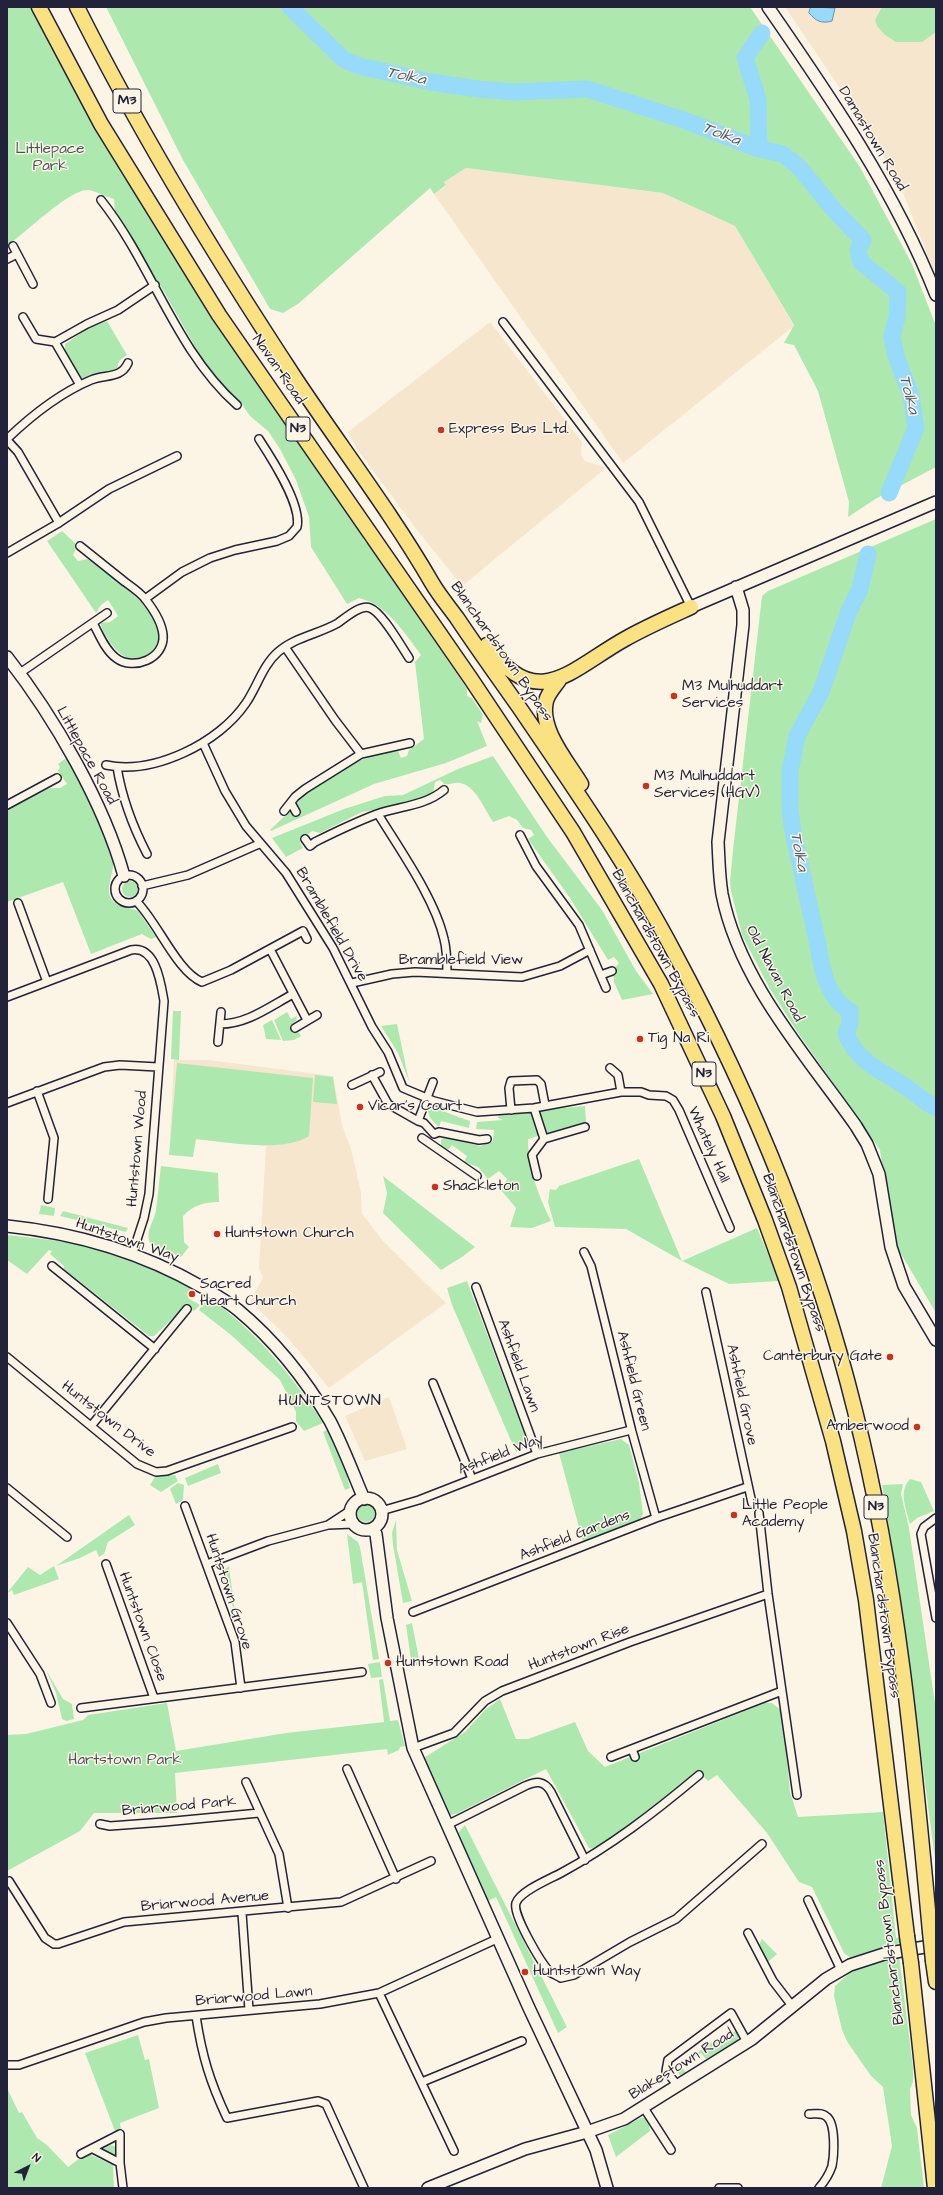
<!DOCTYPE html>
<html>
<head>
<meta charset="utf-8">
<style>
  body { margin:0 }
  #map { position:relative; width:943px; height:2195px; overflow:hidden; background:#fcf5e5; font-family:"Architects Daughter",sans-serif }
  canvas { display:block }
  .frame { position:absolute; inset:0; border:8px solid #22223b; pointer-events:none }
  .north { position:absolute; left:8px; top:2147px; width:40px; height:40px; -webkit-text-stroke:3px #fcf5e5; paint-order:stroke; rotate:42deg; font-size:11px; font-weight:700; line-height:16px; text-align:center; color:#22223b }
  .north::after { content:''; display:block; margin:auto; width:14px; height:18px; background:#22223b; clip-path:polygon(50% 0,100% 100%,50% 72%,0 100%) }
</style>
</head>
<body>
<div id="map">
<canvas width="943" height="2195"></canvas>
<div class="frame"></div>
<div class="north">N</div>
</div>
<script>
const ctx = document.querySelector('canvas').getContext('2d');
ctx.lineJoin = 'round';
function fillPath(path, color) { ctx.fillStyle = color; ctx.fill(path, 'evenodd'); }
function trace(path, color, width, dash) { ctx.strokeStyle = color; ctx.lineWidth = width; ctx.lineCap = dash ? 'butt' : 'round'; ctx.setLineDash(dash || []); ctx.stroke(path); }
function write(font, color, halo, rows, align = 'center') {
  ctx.font = font + ' "Architects Daughter",sans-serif'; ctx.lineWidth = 3; ctx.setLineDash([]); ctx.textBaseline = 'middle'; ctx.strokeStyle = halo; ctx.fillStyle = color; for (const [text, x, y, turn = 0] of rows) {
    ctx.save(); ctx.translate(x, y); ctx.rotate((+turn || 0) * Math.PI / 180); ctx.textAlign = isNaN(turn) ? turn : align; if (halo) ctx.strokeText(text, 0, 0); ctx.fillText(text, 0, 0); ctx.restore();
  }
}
const built = new Path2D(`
  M785,7H936V276L899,183L858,115Z
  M466,168L663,193L735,226L794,326L623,463L434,194L446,186L444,182Z
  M490,322L582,442L581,455L585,461L606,468L462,586L417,530L357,449L348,432Z
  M174,1060H208L333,1076L342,1125L351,1149L361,1192L362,1214L384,1242L446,1303L329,1388L289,1339L250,1301L263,1278L259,1268L266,1146L170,1137Z
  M389,1397L407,1449L365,1461L345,1416Z`);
const green = new Path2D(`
  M7,7H35C38,12 43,19 45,25C48,37 48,48 62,54L102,130L106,148L127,174L198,294L262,391L359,526L364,541L375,551L389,571L408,602L467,689V696L472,698L483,715L481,723L477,721L487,746L446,763L374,784L271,831L270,830L292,809L296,817L301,814L296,806L297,801C314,782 372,749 398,751L401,758L407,756L409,750L424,739L415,662L421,655C405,633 386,604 359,598L347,604L311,547L309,517L296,480L280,449L268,431L250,416L241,403L221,385L207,368L163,290L115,213L114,199C106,197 96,191 88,190C71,188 23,235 7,246Z
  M106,7H287L337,60L356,68L408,82L499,94L534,96L588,91L787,159L799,169L831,209L799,158L763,145L749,137L625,93L583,82L528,88L433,77L357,61L342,54L300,7H750L860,167L912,264L936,326V467L877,498L848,517L849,502L818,391L794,345L784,343L794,325L735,226L663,193L466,168L444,182L446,185L434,194L430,188L298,304L283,313L270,309L183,160Z
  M882,7H936V32L922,42H896L885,35L877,26L875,20Z
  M107,321L127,355L119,361L117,368L113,372L92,374L82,379L65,351V344L87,329Z
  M936,519V1313L897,1247L890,1223L880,1150L796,1030L770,989L742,935L731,891L730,882L733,850L762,596L768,591Z
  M62,531L75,543L76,549L73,555L78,561L87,559L92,561C107,573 124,584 137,598C146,607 160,624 159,638C158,643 155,647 152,651C137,670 117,655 108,639C105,634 101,629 101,623L110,622L118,616L108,600L101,605L96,613L47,541Z
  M493,756L547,837L602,910L636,971L653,994L622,1000L614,982L613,970L619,963L614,957L608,960L570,898L528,839L534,835L531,830L523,828L517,820L509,816L493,822C485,810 475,785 460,783C455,782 450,785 444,784L440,780L435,782L433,794L416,802L362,812L320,833L312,831L300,842L303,848L286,857L272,838L344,809L385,796L403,795L458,769Z
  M66,758C84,788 107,825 113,859C115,872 105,887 111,898C117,909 128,906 138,911L156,937L151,939L142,934L91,954L63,882L7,902V809L50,788H60L67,784L58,771L60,767L58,764Z
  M122 889a8 8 0 1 1 16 0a8 8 0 1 1-16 0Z
  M173,1011H181L179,1060L171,1059Z
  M287,1012L291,1019L297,1016L296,1021L290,1025L295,1032L298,1031L301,1036L294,1040L283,1041L274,1020Z
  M272,1020L281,1040L266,1039L263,1025Z
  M397,1024L409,1081L398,1053L381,1026Z
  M177,1063L313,1078L309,1136C283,1153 225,1142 196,1139L193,1157L169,1155Z
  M315,1075L333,1077L337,1104L313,1102Z
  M585,1106L586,1122L528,1139C528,1168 538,1195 551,1221L532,1228L510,1227L516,1208L501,1190L507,1179L499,1171L488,1179L478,1167L464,1162L467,1156L452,1145L447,1151L441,1146V1140L444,1137L480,1146L493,1141L494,1130L476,1129L477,1122L503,1120L498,1118L499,1114Z
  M431,1107L470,1121L469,1128L441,1121L439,1127L430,1118L427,1108Z
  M639,1159L682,1261L757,1228L779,1281L729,1284L682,1261L626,1229L555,1227L548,1202L550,1189L556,1190L559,1186Z
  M161,1166L218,1173L219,1202C205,1202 193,1205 183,1216L184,1242L189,1247L181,1257L150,1243C145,1230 154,1223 156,1210C158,1196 159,1181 161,1166Z
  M383,1176L475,1247L462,1257L441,1270L383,1213L387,1193Z
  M41,1205L55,1208L54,1216L39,1214Z
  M63,1211L128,1228L126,1232L60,1216Z
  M7,1235C35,1238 63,1241 90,1246C121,1253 162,1272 190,1288L188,1298L200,1305L194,1311L186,1306L154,1336H149L64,1269V1266L50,1254L52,1251L49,1250L27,1274L7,1260Z
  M467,1281L523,1430L527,1446L516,1452L452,1305L447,1288Z
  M208,1297C256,1331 291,1374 323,1423L304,1431L296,1421V1412L280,1380L231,1335L199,1310Z
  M327,1430L346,1473L350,1488L345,1490L323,1432Z
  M621,1439L629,1445L639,1483L643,1514L639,1521L583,1542L559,1453Z
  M218,1464L221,1473L188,1486L185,1478Z
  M175,1475L178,1481L161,1492L150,1485L155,1477Z
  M910,1479L921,1482L934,1511L917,1518L910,1524C906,1508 898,1492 910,1479Z
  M178,1483L184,1485L183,1500L176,1504L170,1489Z
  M903,1484L901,1494L909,1528L936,1710V1867L902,1608L882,1485Z
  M357 1513a9 9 0 1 1 18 0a9 9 0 1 1-18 0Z
  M129,1515L135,1525L108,1542L104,1554L99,1557L96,1550L80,1558L56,1566Z
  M396,1520L397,1550L412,1601L403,1603L393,1545L392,1533Z
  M347,1534L358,1542L360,1547L379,1659L373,1660L362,1582L353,1584Z
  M54,1566L59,1579L14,1595L12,1590L7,1593L28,1567L40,1575Z
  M229,1566L235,1612L222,1579L223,1571Z
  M412,1623L420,1664L412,1667L406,1625Z
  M380,1662L382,1677L371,1678L368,1664Z
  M46,1670L63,1699L72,1704L74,1719L66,1721L62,1719L56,1693Z
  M383,1679L390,1721L398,1720L405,1746L400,1747L399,1750L388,1755L387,1749L175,1773L177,1813H94L80,1831L7,1871V1735L26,1734L83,1720L88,1715L167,1703L176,1751L286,1733L384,1722L379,1680Z
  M500,1699L516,1739H528L575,1722L588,1751L605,1767L765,1703H772L782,1711L790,1792L798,1817L883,1812L896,1938H899L900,1943L851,1958L844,1953L812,1887L799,1882L767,1833L717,1775L708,1781L700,1773L646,1816L594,1849L589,1848L546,1769L458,1813L451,1815L447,1813L424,1760L425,1757L465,1732L485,1710Z
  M465,1825L567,2027L558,2033L496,1897L488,1901L460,1844L458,1833Z
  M762,1939L777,1954L768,1962L759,1945Z
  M899,1956L913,2068V2082L910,2089L911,2115L917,2128L924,2188H881L892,2146L883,2087L871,2076L848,2043L842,2030L834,1996L835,1986L854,1969Z
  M738,2030L739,2035L738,2040L706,2059L701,2053L699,2054L682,2067L686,2073L680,2075L676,2070L708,2044Z
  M138,2035L145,2060L149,2059L159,2108L120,2123L121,2130L115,2131L85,2053Z
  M7,2088L19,2113L22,2112L37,2138L47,2145L68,2167L87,2153L113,2165L114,2188H7Z
  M643,2117L648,2120L650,2131L616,2157L608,2135Z
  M111,2145L116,2147L115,2159L100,2149Z`);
const water = new Path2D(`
  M811,7L835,8L832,21C821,24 816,21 809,13Z`);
const stream = new Path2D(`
  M695,125L697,118`);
const river = new Path2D(`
  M290,7L343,59L359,66L431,82L478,89L513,92L587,89L681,119L759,149L783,154L799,167L835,211L863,240L858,250L861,262L898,292L897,317L892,337L896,356L911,395L916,428L889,493
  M759,149L758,99L745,58L762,33
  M868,554L860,589L849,611L821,692L797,736L790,771V810L793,832L818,945C821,968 828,1000 850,1011V1023L846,1034C859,1063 878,1069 903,1085C914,1092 924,1102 936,1108`);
const street = new Path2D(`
  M101,200C152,264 175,350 237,405
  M13,246L33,284
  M7,259L17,254
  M23,317L36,339L55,342L87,324L118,310L155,285
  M503,322L639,502L691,607
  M55,342L80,385
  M7,439C31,416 60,393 91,380C105,374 121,379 128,363
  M7,440L18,452L59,523
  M80,546C95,558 110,570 125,582C132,587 141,593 146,600C153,609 162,623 163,635C165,659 133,671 116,658C105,650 99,634 93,623
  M7,553L57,524L109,489L177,456
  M145,599L182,572L210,558L235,550L277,541L289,536L297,527C302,505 272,459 259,439
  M285,647L335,720L361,754
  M20,673L107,613
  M203,743L225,791L246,826L286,873L333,948L372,1027L388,1052L403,1088L434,1101L477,1112L534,1108L621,1092H641L649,1095L666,1096L673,1100L679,1110L730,1228
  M106,765C154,775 219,743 246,703C257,687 263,665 278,652C295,637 319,634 338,623C345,618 361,604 370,608C382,612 401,646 409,658
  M117,767C122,798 133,827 147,854
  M291,803L296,812
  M7,805L57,778
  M284,811L295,797L305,789L361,754L410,743
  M378,814C400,850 435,899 444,939C447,950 447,962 447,973
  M520,835L536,866L579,925L606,988
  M305,839L310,846L315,842C335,832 356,822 377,814C400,806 425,806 444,790
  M115 889a14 14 0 1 1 28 0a14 14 0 1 1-28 0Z
  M142,886L188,875L259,844
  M136,901C157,921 177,972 202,982L231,970L303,931L307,939
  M18,903L47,982
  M270,949L307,1020
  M601,975L612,971
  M352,983L392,974L415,972L522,977L560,966L590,950
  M7,997L131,950C156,945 161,984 164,1001L149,1194L144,1218L132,1255
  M220,1024C247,1024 269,1007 293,994
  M295,1028L317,1015
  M218,1042L221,1012
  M610,1068L618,1075L621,1092
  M372,1075L388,1104L418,1121
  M433,1082L418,1121L424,1123L434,1134L439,1132L479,1140L487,1139
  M352,1085L380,1072
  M37,1091L54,1138L48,1199
  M7,1103L104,1067L120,1065L158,1067
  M534,1108L544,1139L532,1155L537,1176
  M511,1110L509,1088L511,1081L537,1080L541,1084L545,1105
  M422,1138L477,1176
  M544,1139L585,1127
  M584,1252L591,1266L632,1432L656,1518
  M52,1266L155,1349
  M476,1287L537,1454
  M706,1292L752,1503
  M7,1357L137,1464L156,1472L167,1471L292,1427
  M433,1383L472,1479
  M91,1426L187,1309
  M7,1488L67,1537
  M185,1506L235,1642L241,1688
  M381,1511L419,1500L537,1454L631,1430
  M759,1513L768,1594L797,1795
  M936,1518L924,1527L921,1534L936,1618
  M328,1525L353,1524
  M106,1564L154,1698
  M207,1564L268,1541L328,1525L351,1510
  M413,1612L656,1518L747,1487
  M7,1623L40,1674L51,1703
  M81,1708L362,1672
  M413,1748L454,1733L485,1701L502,1691L630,1642L768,1594
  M632,1749L635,1757
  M611,1757L782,1691
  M347,1769L396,1879
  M699,1775C655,1812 611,1846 561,1873C550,1879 520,1891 516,1903C512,1914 541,1963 550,1972C553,1974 558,1976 561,1978L574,1975L630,1942L676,1919L762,1844
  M246,1782L279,1854L288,1908
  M100,1824L110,1826L164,1822L259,1813
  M447,1825L525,1786C536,1781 544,1780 551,1792L585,1860
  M9,1881L45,1938L54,1944H58L124,1922L341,1902L431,1861
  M808,1900L841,1970
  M242,1913L249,2010
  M748,1933L773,1981L793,2007
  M379,1993L454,2151
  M196,2016C202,2056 210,2082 227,2118L318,2101L326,2104L364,2188
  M7,2065H19L144,2022L166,2018L320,2004L379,1993L499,1938
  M422,2082L522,2041
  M678,2086L666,2071L668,2060L731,2013L747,2042
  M644,2108L671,2150
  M809,2114C816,2114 822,2112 827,2117C836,2124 834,2156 832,2166C829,2175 825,2181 819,2188
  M93,2149L120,2163L123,2188
  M81,2154L120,2134V2163
  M719,2188H738`);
const secondary = new Path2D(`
  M768,7C831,98 895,191 936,295
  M736,587L743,610V625L718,842C719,860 719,876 722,894C739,981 806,1055 856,1126L867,1144L879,1174L891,1247L904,1286L936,1340
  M691,607L936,502
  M7,657C54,717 104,803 124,876
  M7,1226C75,1233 143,1253 202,1287C214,1294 227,1301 238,1310C274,1340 306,1380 330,1421C343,1446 353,1473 364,1499
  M350 1514a16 16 0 1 1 32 0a16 16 0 1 1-32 0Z
  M372,1529L376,1534L387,1618L413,1748L529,2008L596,2150L607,2188
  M428,2188L525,2149L587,2132L624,2119L752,2039L826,1979L850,1965L884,1954L936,1945`);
const highway = new Path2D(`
  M39,7L101,124L219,315L471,679L573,832L661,984L723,1116L765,1220L789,1287L833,1441L854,1531L866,1600L907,1936
  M77,7C141,135 216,258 295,378C340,446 391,512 432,583C439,595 449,607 457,618C477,648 498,677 519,707C573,786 629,867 674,952C751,1095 816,1253 855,1411C898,1581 914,1757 930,1932
  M487,645C537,715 571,669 625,639C646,627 669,617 691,607
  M559,680C555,686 548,693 546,701C539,729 567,761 581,784
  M933,1961L936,1982
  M911,1963L935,2188`);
const highwayBridge = new Path2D(`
  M930,1932L933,1961
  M907,1936L911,1963`);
const markers = [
  [441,430,4,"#c8321e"],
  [674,696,4,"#c8321e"],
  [646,786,4,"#c8321e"],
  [640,1039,4,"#c8321e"],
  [360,1107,4,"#c8321e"],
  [435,1187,4,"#c8321e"],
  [217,1234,4,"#c8321e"],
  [192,1294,4,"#c8321e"],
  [890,1357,4,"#c8321e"],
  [917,1427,4,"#c8321e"],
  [734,1515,4,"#c8321e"],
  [388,1663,4,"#c8321e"],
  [525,1972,4,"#c8321e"]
];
const shields = [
  [127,101,28],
  [298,429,24],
  [704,1074,24],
  [876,1507,24]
];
const shieldNames = [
  ["M3",127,101],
  ["N3",298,429],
  ["N3",704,1074],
  ["N3",876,1507]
];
const streetNames = [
  ["Damastown Road",872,139,59],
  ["Navan Road",278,370,55],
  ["Blanchardstown Bypass",501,652,55],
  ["Littlepace Road",86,756,61],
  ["Bramblefield Drive",331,925,60],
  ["Blanchardstown Bypass",655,944,61],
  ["Bramblefield View",461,961],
  ["Old Navan Road",774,974,62],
  ["Whately Hall",708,1145,66],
  ["Huntstown Wood",138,1149,-85],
  ["Huntstown Way",127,1241,19],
  ["Blanchardstown Bypass",793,1253,71],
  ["Ashfield Lawn",518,1366,70],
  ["Ashfield Green",633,1381,76],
  ["Ashfield Grove",741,1395,78],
  ["Huntstown Drive",108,1420,38],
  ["Ashfield Way",501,1455,-21],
  ["Ashfield Gardens",575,1536,-21],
  ["Huntstown Grove",228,1592,72],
  ["Blanchardstown Bypass",883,1616,82],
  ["Huntstown Close",142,1627,70],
  ["Huntstown Rise",579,1648,-21],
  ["Briarwood Park",179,1807,-5],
  ["Briarwood Avenue",205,1902,-5],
  ["Blanchardstown Bypass",890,1942,-97],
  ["Briarwood Lawn",254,1997,-5],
  ["Blakestown Road",682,2065,-32]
];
const parkNames = [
  ["Littlepace",50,150],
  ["Park",50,167],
  ["Hartstown Park",125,1761]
];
const poiNames = [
  ["Express Bus Ltd.",449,430],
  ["M3 Mulhuddart",682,687],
  ["Services",682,704],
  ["M3 Mulhuddart",654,777],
  ["Services (HGV)",654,794],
  ["Tig Na Ri",648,1039],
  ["Vicar's Court",368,1107],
  ["Shackleton",443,1187],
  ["Huntstown Church",225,1234],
  ["Sacred",200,1285],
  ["Heart Church",200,1302],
  ["Canterbury Gate",882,1357,"right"],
  ["Amberwood",909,1427,"right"],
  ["Little People",742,1506],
  ["Academy",742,1523],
  ["Huntstown Road",396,1663],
  ["Huntstown Way",533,1972]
];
const waterNames = [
  ["Tolka",406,77,12],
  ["Tolka",721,135,21],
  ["Tolka",908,395,75],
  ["Tolka",798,852,79]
];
const neighbourhoodNames = [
  ["HUNTSTOWN",330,1402]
];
fillPath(built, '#f6e6ce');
fillPath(green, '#ade9af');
fillPath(water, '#97daf9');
trace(water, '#6890ad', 1);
trace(stream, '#6890ad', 3);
trace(river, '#97daf9', 17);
trace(street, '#22223b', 10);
trace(secondary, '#22223b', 14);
trace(highway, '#22223b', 17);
trace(street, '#fcf5e5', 7);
trace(secondary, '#fcf5e5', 11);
trace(highway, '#fae181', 14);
trace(highwayBridge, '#22223b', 17, []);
trace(highwayBridge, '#fae181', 14);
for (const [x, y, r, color] of markers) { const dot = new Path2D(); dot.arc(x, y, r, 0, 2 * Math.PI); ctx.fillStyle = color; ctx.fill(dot); trace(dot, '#fcf5e5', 1.5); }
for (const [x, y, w] of shields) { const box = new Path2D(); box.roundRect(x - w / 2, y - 12, w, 24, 3); ctx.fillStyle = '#fcf5e5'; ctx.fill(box); trace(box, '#22223b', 1); }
write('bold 14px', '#22223b', null, shieldNames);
write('15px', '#22223b', '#fcf5e5', streetNames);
write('15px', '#455458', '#fcf5e5', parkNames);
write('15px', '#22223b', '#fcf5e5', poiNames, 'left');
write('italic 16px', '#455974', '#fcf5e5', waterNames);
ctx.letterSpacing = '1px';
write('16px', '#22223b', '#fcf5e5', neighbourhoodNames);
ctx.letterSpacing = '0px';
</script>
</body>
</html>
